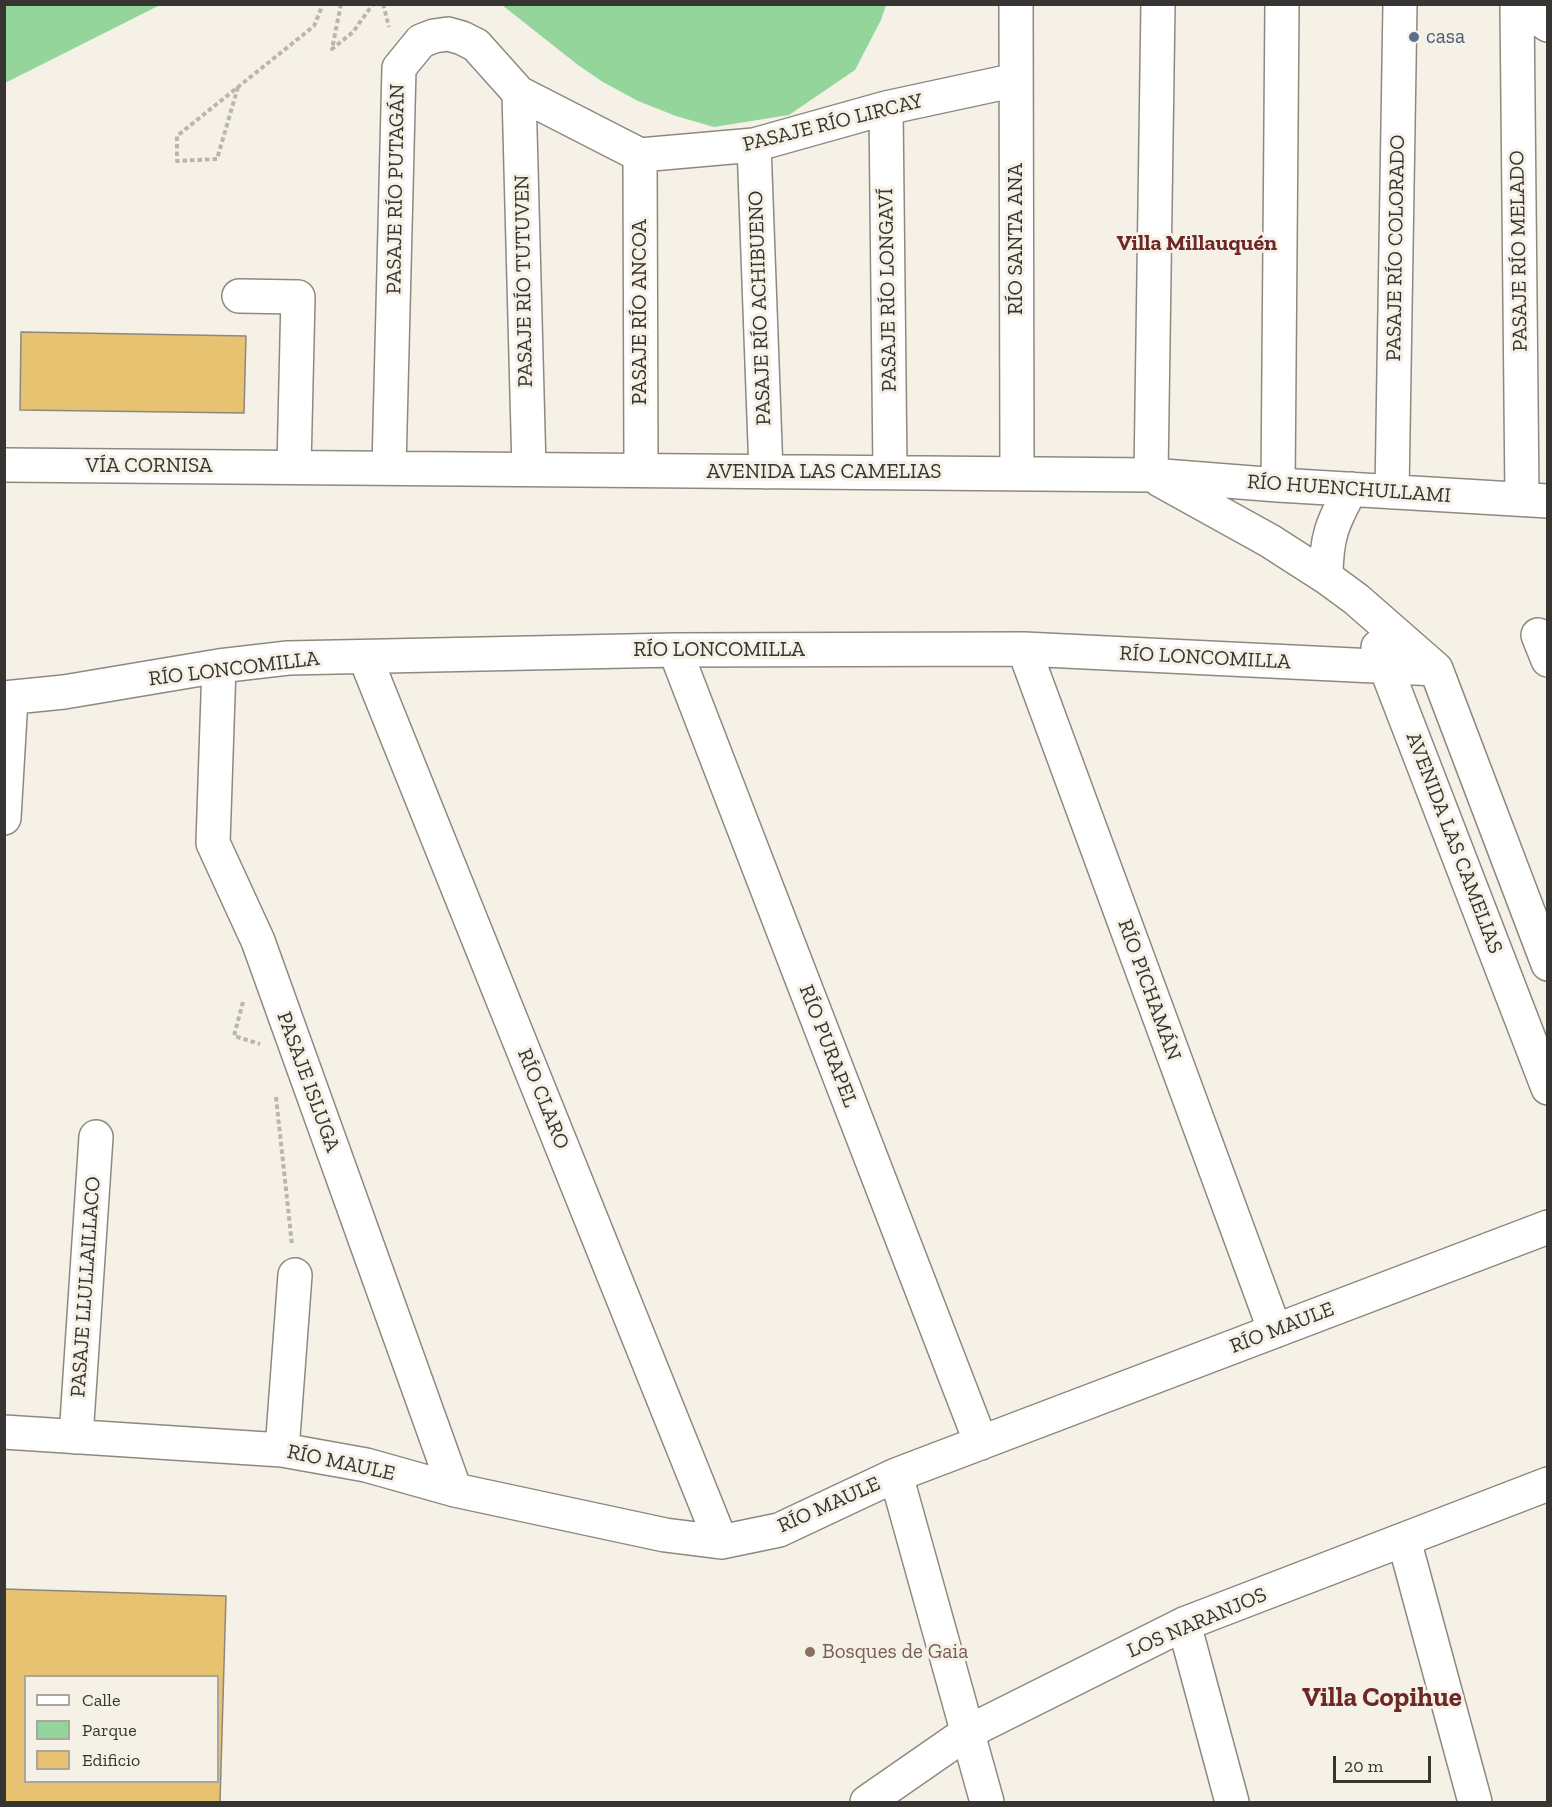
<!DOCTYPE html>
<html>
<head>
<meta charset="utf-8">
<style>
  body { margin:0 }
  #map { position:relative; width:1552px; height:1807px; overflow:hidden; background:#f6f1e6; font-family:"Zilla Slab",serif }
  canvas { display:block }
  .frame { position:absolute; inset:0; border:6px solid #373531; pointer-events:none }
  .legend { position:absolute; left:24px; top:1675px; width:195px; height:108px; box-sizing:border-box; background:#f6f1e6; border:2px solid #aaa69e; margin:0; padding:8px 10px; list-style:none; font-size:18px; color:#373531 }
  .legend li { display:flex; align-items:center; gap:12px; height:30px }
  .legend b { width:30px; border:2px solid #aaa69e }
  .scale { position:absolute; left:1333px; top:1756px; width:98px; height:27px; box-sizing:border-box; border:3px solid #373531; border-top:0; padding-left:8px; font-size:18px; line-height:21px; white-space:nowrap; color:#373531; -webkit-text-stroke:4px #f6f1e6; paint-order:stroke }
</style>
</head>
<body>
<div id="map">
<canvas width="1552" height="1807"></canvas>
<div class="frame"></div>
<ul class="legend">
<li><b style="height:8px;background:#fff"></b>Calle</li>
<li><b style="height:16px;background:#94d59b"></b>Parque</li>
<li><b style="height:16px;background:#e7c270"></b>Edificio</li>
</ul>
<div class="scale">20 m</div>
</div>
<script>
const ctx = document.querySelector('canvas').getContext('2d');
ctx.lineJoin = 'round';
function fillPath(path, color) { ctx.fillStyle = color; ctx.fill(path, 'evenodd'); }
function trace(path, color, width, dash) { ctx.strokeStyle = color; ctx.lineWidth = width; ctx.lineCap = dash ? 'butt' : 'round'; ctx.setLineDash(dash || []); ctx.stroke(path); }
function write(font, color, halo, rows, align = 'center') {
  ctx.font = font + ' "Zilla Slab",serif'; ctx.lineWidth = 6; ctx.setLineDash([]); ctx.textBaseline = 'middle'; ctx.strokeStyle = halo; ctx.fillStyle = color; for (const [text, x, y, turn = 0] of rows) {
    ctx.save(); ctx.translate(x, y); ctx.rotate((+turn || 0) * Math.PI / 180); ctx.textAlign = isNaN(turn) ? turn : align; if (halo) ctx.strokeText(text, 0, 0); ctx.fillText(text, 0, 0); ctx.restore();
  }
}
const green = new Path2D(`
  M5,4H160V5L5,83Z
  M502,5H886L881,20L855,70L789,115L714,127L676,116L638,101L603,82L578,65Z`);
const building = new Path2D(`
  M21,332L246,336L244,413L20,410Z
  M4,1589L226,1596L220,1802H4ZM26,1676H218V1782H26Z`);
const path = new Path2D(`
  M341,4L332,49L353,32L373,4
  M383,4L389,27
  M238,87L217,159L177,161V136L314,26L323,4
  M243,1002L234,1036L260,1044
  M276,1097L292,1245`);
const minor = new Path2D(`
  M1016,4L1017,474
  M1517,4L1522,498
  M1517,4L1548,25
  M519,93L529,469
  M886,108L890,471
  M754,145L766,472
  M640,155L641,470
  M239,296L298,297L294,467
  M4,465L1151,475L1278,485L1548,501
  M389,468L399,68L421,41L434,36L448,34L462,38L476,45L519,93L640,155L754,145L886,108L1016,80
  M1151,475L1158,4
  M1160,480L1270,541L1326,577L1356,599L1436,669L1548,964
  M1278,485L1282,4
  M1392,492L1400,4
  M1326,577C1326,538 1332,523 1351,489
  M1538,635L1548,660
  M1378,647L1548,1088
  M1024,649L1275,1331
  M675,650L981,1443
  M365,657L721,1542
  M219,666L213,843L258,941L455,1490
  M4,698L64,692L219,666L288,658L675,650L1024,649L1436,669
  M4,818L11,698
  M4,1432L282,1450L366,1465L455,1490L665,1535L721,1542L779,1530L896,1475L1548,1227
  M76,1437L96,1137
  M282,1450L295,1275
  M896,1475L987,1802
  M1404,1540L1475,1802
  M1184,1624L1232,1802
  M867,1802L968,1732L1184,1624L1548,1484`);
const markers = [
  [1414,37,6,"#5c6f8a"],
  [810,1652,6,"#8d6e63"]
];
const serviceNames = [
  ["casa",1426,37]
];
const streetNames = [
  ["PASAJE RÍO LIRCAY",833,123,-14],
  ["PASAJE RÍO PUTAGÁN",396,189,-89],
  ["RÍO SANTA ANA",1016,239,-90],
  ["PASAJE RÍO COLORADO",1396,248,-89],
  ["PASAJE RÍO MELADO",1519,251,-91],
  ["PASAJE RÍO TUTUVEN",524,281,-91],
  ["PASAJE RÍO LONGAVÍ",888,290,-91],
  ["PASAJE RÍO ACHIBUENO",760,308,-92],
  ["PASAJE RÍO ANCOA",640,312,-90],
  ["VÍA CORNISA",149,466],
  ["AVENIDA LAS CAMELIAS",824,472],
  ["RÍO HUENCHULLAMI",1349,489,4],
  ["RÍO LONCOMILLA",719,650],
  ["RÍO LONCOMILLA",1205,658,3],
  ["RÍO LONCOMILLA",234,669,-7],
  ["AVENIDA LAS CAMELIAS",1454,843,69],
  ["RÍO PICHAMÁN",1149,990,70],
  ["RÍO PURAPEL",828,1046,69],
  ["PASAJE ISLUGA",308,1082,70],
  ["RÍO CLARO",543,1099,68],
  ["PASAJE LLULLAILLACO",86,1287,-86],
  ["RÍO MAULE",1282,1328,-21],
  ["RÍO MAULE",341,1463,12],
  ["RÍO MAULE",829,1505,-24],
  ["LOS NARANJOS",1197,1623,-23]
];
const educationNames = [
  ["Bosques de Gaia",822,1652]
];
const neighbourhoodNames = [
  ["Villa Millauquén",1197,244]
];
const districtNames = [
  ["Villa Copihue",1382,1698]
];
fillPath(green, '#94d59b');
fillPath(building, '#e7c270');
trace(building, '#8d887e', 1.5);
trace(minor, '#8e897f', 36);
trace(path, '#bab6ad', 4, [4.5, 3]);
trace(minor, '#fff', 33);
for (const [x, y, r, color] of markers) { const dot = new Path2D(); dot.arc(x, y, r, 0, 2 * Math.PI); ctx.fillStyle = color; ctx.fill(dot); trace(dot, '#f6f1e6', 2); }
write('21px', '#4e5e75', '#f6f1e6', serviceNames, 'left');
write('21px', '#373531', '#f6f1e6', streetNames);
write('21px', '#785e54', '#f6f1e6', educationNames, 'left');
write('bold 22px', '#6d2726', '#f6f1e6', neighbourhoodNames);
write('bold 27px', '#6d2726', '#f6f1e6', districtNames);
</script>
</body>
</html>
